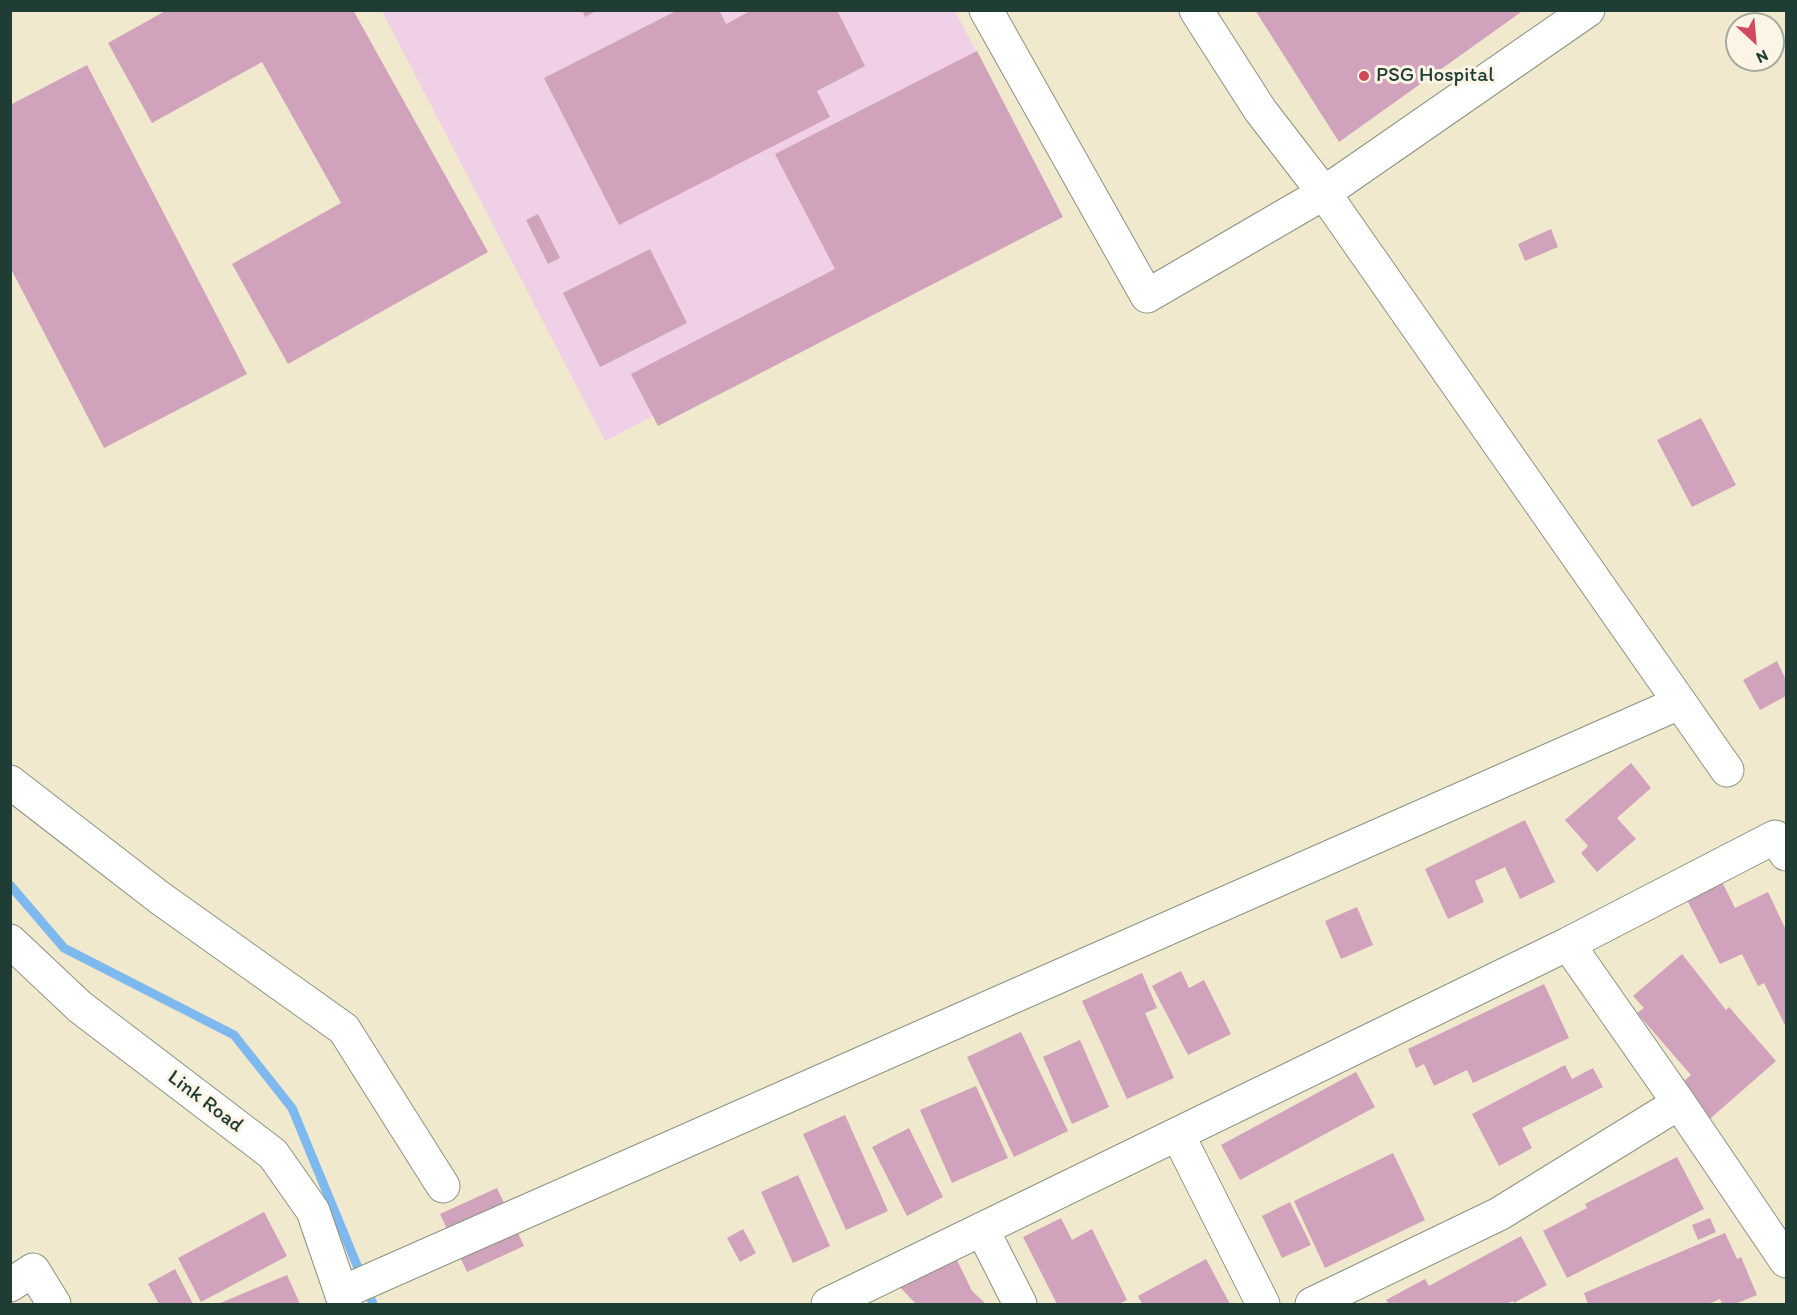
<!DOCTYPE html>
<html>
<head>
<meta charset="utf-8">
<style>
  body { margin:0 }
  #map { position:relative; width:1797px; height:1315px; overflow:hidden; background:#f1e9cd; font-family:Itim,sans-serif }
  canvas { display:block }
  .frame { position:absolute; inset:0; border:12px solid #1f3d34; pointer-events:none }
  .north { position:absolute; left:1725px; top:12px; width:60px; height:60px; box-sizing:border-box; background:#fcf5e5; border:2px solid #a4ab9e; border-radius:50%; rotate:154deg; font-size:16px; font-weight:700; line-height:24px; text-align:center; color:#1f3d34 }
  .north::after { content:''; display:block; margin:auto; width:21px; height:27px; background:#d1495b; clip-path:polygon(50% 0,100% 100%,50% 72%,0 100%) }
</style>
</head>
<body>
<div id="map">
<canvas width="1797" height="1315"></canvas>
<div class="frame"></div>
<div class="north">N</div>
</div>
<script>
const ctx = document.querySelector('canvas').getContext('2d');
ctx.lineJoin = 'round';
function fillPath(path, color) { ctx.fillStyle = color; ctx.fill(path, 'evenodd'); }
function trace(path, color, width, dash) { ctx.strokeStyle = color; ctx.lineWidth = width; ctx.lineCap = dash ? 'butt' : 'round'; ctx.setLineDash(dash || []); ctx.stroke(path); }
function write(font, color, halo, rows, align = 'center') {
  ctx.font = font + ' Itim,sans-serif'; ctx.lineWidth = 6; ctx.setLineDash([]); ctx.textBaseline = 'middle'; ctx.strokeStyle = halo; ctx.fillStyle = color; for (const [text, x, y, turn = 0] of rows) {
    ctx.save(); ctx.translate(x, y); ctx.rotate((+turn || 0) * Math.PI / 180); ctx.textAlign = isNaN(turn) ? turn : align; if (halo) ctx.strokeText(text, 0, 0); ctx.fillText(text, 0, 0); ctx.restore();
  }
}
const built = new Path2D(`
  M382,11H955L1057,205L605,441Z`);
const stream = new Path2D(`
  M10,885L64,948L234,1035L292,1108L373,1304`);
const building = new Path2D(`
  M167,10H353L488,252L288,364L232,264L341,203L262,62L152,123L108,43Z
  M582,10H598L585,17Z
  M678,10H719L726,24L752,10H837L865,66L817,91L830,117L619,225L544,78Z
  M1255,10H1524L1339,142Z
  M977,51L1063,217L658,426L631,374L835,269L775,154Z
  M87,65L247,374L104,448L10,267V105Z
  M538,214L560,258L548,264L526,220Z
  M1551,229L1558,247L1525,261L1518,244Z
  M650,249L687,323L600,367L563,293Z
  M1701,418L1736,485L1692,507L1657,440Z
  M1777,661L1786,680V696L1760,710L1743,680Z
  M1631,763L1651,788L1617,818L1636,839L1597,872L1581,853L1588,846L1565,820Z
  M1525,820L1555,882L1520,899L1505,867L1475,881L1484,902L1448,919L1425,869Z
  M1721,880L1735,908L1768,892L1786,930V1027L1764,983L1758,986L1742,954L1720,964L1686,898Z
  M1357,907L1373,945L1341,959L1325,921Z
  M1682,954L1726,1010L1729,1007L1776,1061L1704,1124L1674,1090L1691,1075L1637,1013L1644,1008L1633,996Z
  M1181,971L1189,988L1204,980L1231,1034L1188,1055L1152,986Z
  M1142,973L1157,1008L1145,1013L1174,1078L1127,1099L1082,1001Z
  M1544,984L1569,1038L1473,1083L1467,1070L1434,1086L1424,1064L1416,1068L1408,1049Z
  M1021,1032L1068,1131L1014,1157L967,1057Z
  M1080,1040L1109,1107L1072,1124L1043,1057Z
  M1565,1065L1572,1079L1593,1068L1603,1087L1522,1128L1532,1148L1499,1166L1472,1114Z
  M1356,1072L1375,1107L1240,1180L1221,1145Z
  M976,1086L1008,1158L952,1183L920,1110Z
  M845,1115L888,1211L846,1230L803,1134Z
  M909,1128L943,1197L907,1216L872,1147Z
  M1393,1153L1425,1220L1325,1268L1294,1201Z
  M1677,1157L1704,1209L1567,1278L1543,1231L1587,1208L1585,1204Z
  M798,1175L830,1246L793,1263L761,1192Z
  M497,1188L524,1246L467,1272L440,1214Z
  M1290,1202L1311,1245L1282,1258L1262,1216Z
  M264,1212L287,1256L201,1302L178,1258Z
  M1061,1218L1072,1240L1092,1229L1127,1300L1119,1304H1057L1023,1237Z
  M1710,1218L1716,1232L1698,1240L1692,1225Z
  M743,1229L756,1253L740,1262L727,1238Z
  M1725,1233L1737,1259L1741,1257L1757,1295L1735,1304H1722L1720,1299L1708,1304H1588L1584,1293Z
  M1521,1236L1547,1285L1514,1303L1513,1301L1506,1304H1389L1386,1300L1425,1279L1429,1286Z
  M954,1254L972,1291L986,1304H916L896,1283Z
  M1206,1259L1230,1304H1142L1138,1296Z
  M175,1269L193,1304H159L148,1284Z
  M287,1275L300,1304H218Z`);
const minor = new Path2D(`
  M986,10L1147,296L1324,193L1588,10
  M1196,10L1260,110L1324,193L1727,770
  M10,782L160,898L344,1029L443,1186
  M10,941L80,1007L273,1154L313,1211L345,1304
  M1679,1103L1786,1261
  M1178,1135L1263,1304
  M982,1229L1020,1304
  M10,1285L33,1270L54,1304
  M341,1293L1679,703
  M828,1304L1568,944L1775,837L1786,854
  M1312,1304L1499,1214L1679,1103L1568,944`);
const markers = [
  [1364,76,6,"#d1495b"]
];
const poiNames = [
  ["PSG Hospital",1376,76]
];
const streetNames = [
  ["Link Road",205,1102,37]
];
fillPath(built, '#efd0e6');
trace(stream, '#7db9ef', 9);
fillPath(building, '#d0a2bb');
trace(minor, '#889380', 35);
trace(minor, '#fff', 33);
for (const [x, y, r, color] of markers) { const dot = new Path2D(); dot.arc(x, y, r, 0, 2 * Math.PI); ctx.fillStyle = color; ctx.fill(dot); trace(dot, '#fcf5e5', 2); }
write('21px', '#1f3d34', '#fcf5e5', poiNames, 'left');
write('21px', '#1f3d34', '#fcf5e5', streetNames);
</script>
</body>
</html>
